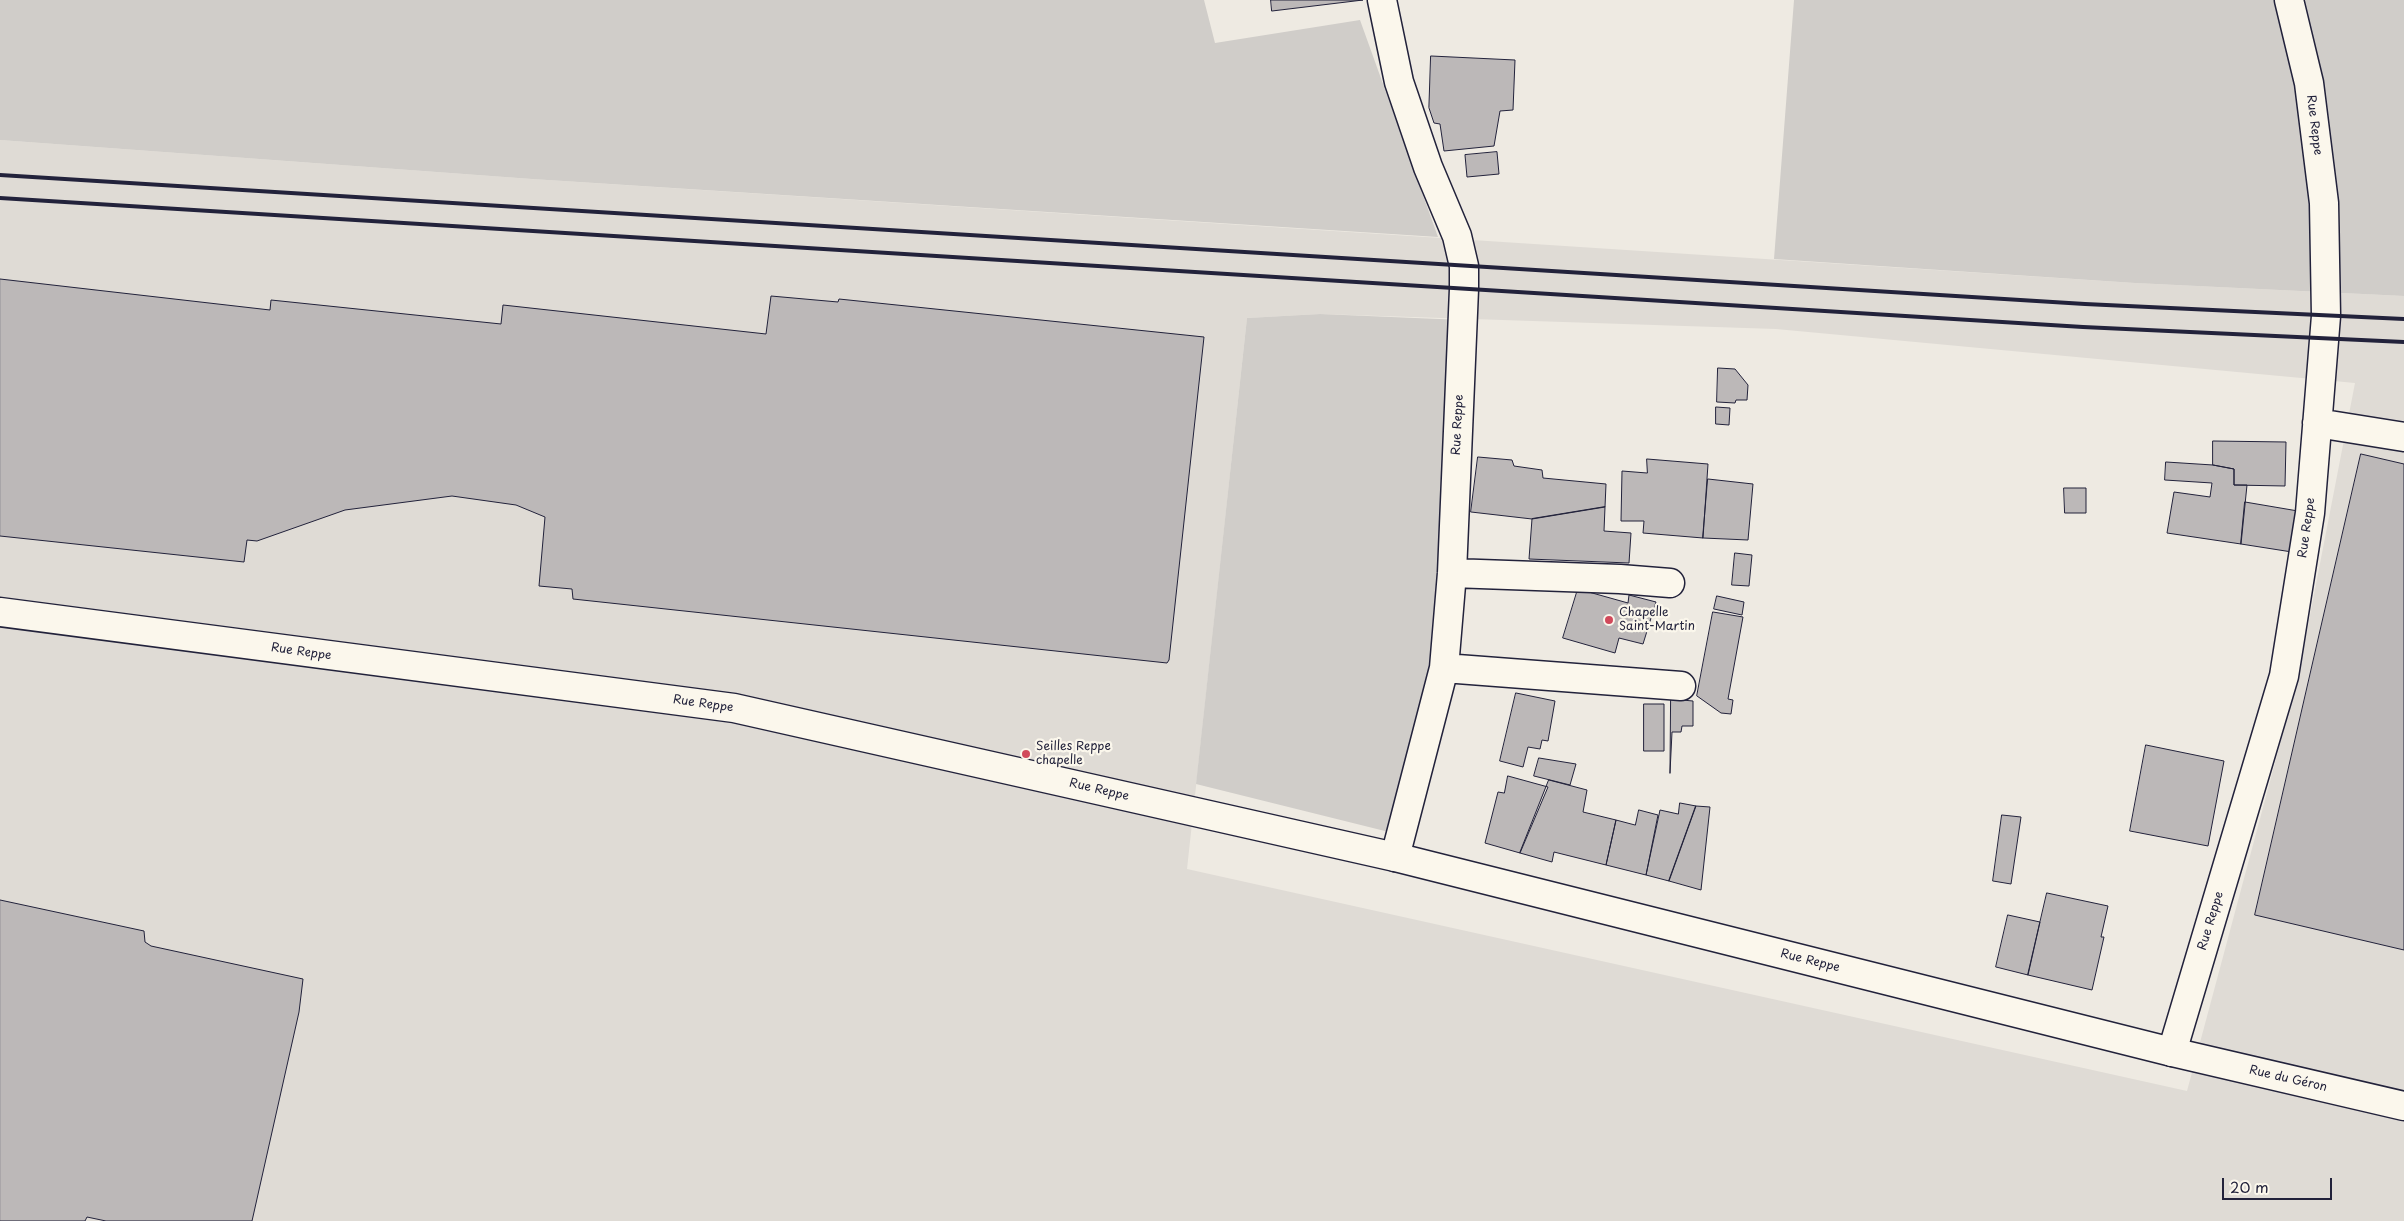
<!DOCTYPE html>
<html>
<head>
<meta charset="utf-8">
<style>
  body { margin:0 }
  #map { position:relative; width:2404px; height:1221px; overflow:hidden; background:#eeeae2; font-family:"Playpen Sans",sans-serif }
  canvas { display:block }
  .scale { position:absolute; left:2222px; top:1178px; width:110px; height:22px; box-sizing:border-box; border:2px solid #22223b; border-top:0; padding-left:6px; font-size:15px; line-height:18px; white-space:nowrap; color:#22223b; -webkit-text-stroke:4px #fbf7ec; paint-order:stroke }
</style>
</head>
<body>
<div id="map">
<canvas width="2404" height="1221"></canvas>
<div class="scale">20 m</div>
</div>
<script>
const ctx = document.querySelector('canvas').getContext('2d');
ctx.lineJoin = 'round';
function fillPath(path, color) { ctx.fillStyle = color; ctx.fill(path, 'evenodd'); }
function trace(path, color, width, dash) { ctx.strokeStyle = color; ctx.lineWidth = width; ctx.lineCap = dash ? 'butt' : 'round'; ctx.setLineDash(dash || []); ctx.stroke(path); }
function write(font, color, halo, rows, align = 'center') {
  ctx.font = font + ' "Playpen Sans",sans-serif'; ctx.lineWidth = 4.5; ctx.setLineDash([]); ctx.textBaseline = 'middle'; ctx.strokeStyle = halo; ctx.fillStyle = color; for (const [text, x, y, turn = 0] of rows) {
    ctx.save(); ctx.translate(x, y); ctx.rotate((+turn || 0) * Math.PI / 180); ctx.textAlign = isNaN(turn) ? turn : align; if (halo) ctx.strokeText(text, 0, 0); ctx.fillText(text, 0, 0); ctx.restore();
  }
}
const built = new Path2D(`
  M0,140L532,179L2135,283L2404,296V1221H0ZM1320,314L1776,329L2355,383L2298,677L2187,1091L1187,869L1247,318Z`);
const green = new Path2D(`
  M0,0H1204L1215,43L1360,20L1438,237L532,179L0,140Z
  M1794,0H2404V296L2135,283L1774,259Z
  M1320,314L1463,320L1452,573L1401,835L1196,784L1247,318Z`);
const building = new Path2D(`
  M1271,0H1363L1272,11Z
  M1431,56L1515,60L1513,110L1500,111L1494,146L1444,151L1440,124L1434,123L1429,108Z
  M1497,152L1499,174L1467,177L1465,155Z
  M0,279L270,310L271,300L501,324L503,305L766,334L771,296L838,302L839,299L1204,337L1169,660L1167,663L573,599L572,589L539,586L545,517L516,505L452,496L345,510L257,541L247,540L244,562L0,536Z
  M1718,368L1735,369L1748,385L1747,400H1736L1735,403L1717,402Z
  M1716,407L1730,408L1729,425L1716,424Z
  M2213,441L2286,442L2285,486L2234,485V469L2213,465Z
  M2361,454L2404,464V950L2255,915Z
  M1478,457L1512,460L1514,466L1542,470L1543,478L1606,484L1605,507L1532,519L1471,512Z
  M1647,459L1708,464L1703,538L1643,533L1644,521H1621L1622,471L1647,473Z
  M2166,462L2213,465L2234,469V485H2247L2241,544L2167,533L2174,492L2210,497L2212,483L2165,480Z
  M1708,479L1753,484L1748,540L1703,538Z
  M2064,488H2086V513H2065Z
  M2245,502L2298,511L2292,552L2241,544Z
  M1605,507L1604,531L1631,533L1629,563L1529,559L1532,519Z
  M1735,553L1752,555L1749,586L1732,585Z
  M1578,589L1628,603L1629,595L1656,602L1643,644L1619,638L1615,653L1563,638Z
  M1717,596L1744,602L1742,615L1714,609Z
  M1713,612L1743,617L1728,699L1733,700L1731,714L1721,713L1697,696Z
  M1516,693L1555,701L1548,741L1542,740L1540,749L1528,747L1523,767L1500,761Z
  M1671,699L1693,701V726H1682L1681,732H1672L1670,773Z
  M1644,704H1664V751H1644Z
  M2146,745L2224,761L2208,846L2130,831Z
  M1539,758L1576,764L1570,785L1534,776Z
  M1508,776L1548,787L1520,853L1485,843L1498,792L1504,793Z
  M1549,780L1587,790L1583,812L1616,820L1606,865L1554,852L1552,862L1520,853Z
  M1680,803L1696,806L1669,881L1646,875L1660,810L1678,814Z
  M1696,806L1710,807L1701,890L1669,881Z
  M1639,810L1658,815L1646,875L1606,865L1616,820L1635,825Z
  M2002,815L2021,817L2011,884L1993,881Z
  M2047,893L2108,906L2101,937H2104L2092,990L2028,975Z
  M0,900L144,931L145,942L151,946L303,979L299,1012L252,1221H106L87,1217L85,1221H0Z
  M2008,915L2040,922L2028,975L1996,967Z`);
const minor = new Path2D(`
  M1382,0L1399,82L1428,167L1457,236L1464,266V289L1452,573L1444,668L1395,857
  M2317,423L2404,437
  M1452,573L1620,579L1670,583
  M1444,668L1681,686
  M2172,1052L2284,676L2310,513L2326,316L2324,203L2309,83L2289,0`);
const major = new Path2D(`
  M0,612L734,708L1395,857L2172,1052L2404,1106`);
const rail = new Path2D(`
  M0,175L2085,304L2404,319
  M0,198L2083,327L2404,342`);
const markers = [
  [1609,620,5,"#d1495b"],
  [1026,754,5,"#d1495b"]
];
const streetNames = [
  ["Rue Reppe",2314,125,83],
  ["Rue Reppe",1458,425,-87],
  ["Rue Reppe",2307,528,-82],
  ["Rue Reppe",301,652,8],
  ["Rue Reppe",703,704,8],
  ["Rue Reppe",1099,790,13],
  ["Rue Reppe",2211,921,-73],
  ["Rue Reppe",1810,961,14],
  ["Rue du Géron",2288,1079,13]
];
const poiNames = [
  ["Chapelle",1619,613],
  ["Saint-Martin",1619,627],
  ["Seilles Reppe",1036,747],
  ["chapelle",1036,761]
];
fillPath(built, '#dfdbd5');
fillPath(green, '#d0cdc9');
fillPath(building, '#bcb8b8');
trace(building, '#22223b', 1);
trace(minor, '#22223b', 31);
trace(major, '#22223b', 31);
trace(minor, '#fbf7ec', 28);
trace(major, '#fbf7ec', 28);
trace(rail, '#22223b', 4);
for (const [x, y, r, color] of markers) { const dot = new Path2D(); dot.arc(x, y, r, 0, 2 * Math.PI); ctx.fillStyle = color; ctx.fill(dot); trace(dot, '#fbf7ec', 2); }
write('12px', '#22223b', '#fbf7ec', streetNames);
write('12px', '#22223b', '#fbf7ec', poiNames, 'left');
</script>
</body>
</html>
